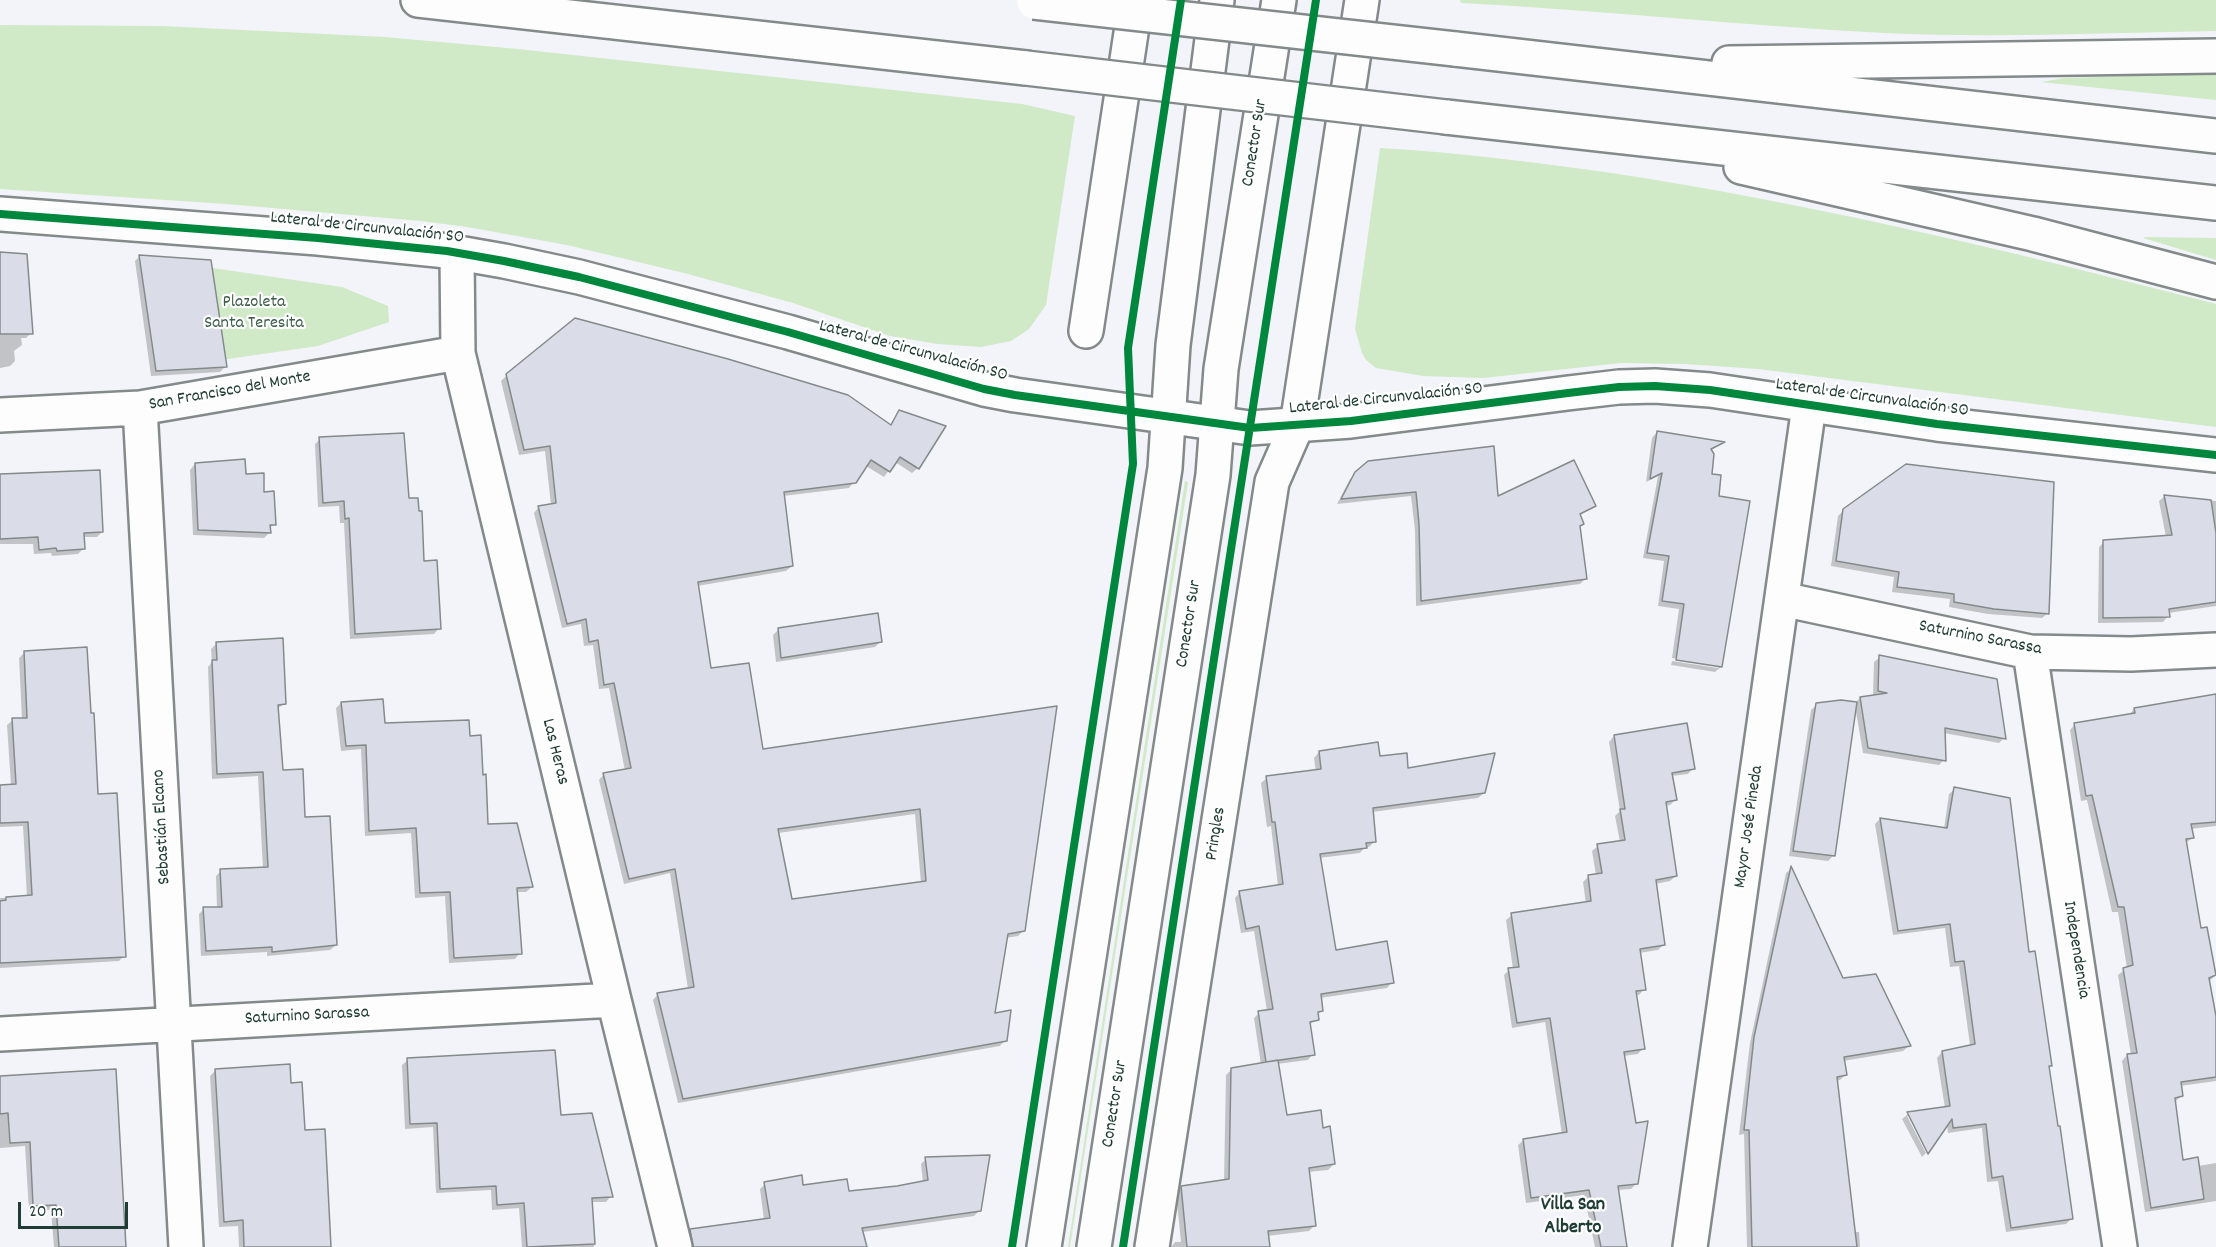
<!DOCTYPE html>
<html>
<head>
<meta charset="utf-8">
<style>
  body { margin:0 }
  #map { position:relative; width:2216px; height:1247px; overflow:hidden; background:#f3f4f9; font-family:Dekko,sans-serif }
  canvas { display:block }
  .scale { position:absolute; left:18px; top:1202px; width:110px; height:27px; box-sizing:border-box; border:3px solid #1f3d34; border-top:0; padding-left:8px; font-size:18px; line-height:21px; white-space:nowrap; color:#1f3d34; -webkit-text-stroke:4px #fff; paint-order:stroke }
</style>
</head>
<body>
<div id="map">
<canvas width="2216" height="1247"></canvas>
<div class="scale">20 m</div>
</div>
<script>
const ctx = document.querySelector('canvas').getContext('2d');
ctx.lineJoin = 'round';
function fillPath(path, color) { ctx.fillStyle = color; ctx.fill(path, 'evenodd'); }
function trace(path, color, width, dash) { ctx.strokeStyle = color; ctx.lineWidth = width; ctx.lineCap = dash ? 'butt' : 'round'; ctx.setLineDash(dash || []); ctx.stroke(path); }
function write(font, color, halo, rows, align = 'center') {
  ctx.font = font + ' Dekko,sans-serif'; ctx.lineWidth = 4.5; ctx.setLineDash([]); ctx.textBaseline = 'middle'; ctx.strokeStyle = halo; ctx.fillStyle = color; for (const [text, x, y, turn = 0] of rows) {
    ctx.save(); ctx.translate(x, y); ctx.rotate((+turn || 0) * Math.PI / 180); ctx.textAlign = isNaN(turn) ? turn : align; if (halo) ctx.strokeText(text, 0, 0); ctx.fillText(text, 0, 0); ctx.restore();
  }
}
const green = new Path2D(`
  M1460,0H2216V31C2105,33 1994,38 1884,33C1743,26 1602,10 1461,3Z
  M0,25L162,26L385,37L518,49L1022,104L1075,116L1046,305L1029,329L1011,341L981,347L938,344L890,336L793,303L688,274L567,245L467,227L421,221L226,204L0,189Z
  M2216,73V100L2041,82L2065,78Z
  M1380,148C1455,152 1530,162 1605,172C1812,203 2014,252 2216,304V427L1758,369L1685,364L1621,363L1483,378L1423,376L1376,368L1366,360L1362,353L1355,329Z
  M2146,237L2216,238V260L2143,238Z
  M206,267L342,287L388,306L389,322L318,346L221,360Z
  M1185,481L1188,482L1070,1247H1068Z`);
const shadow = new Path2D(`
  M0,254L31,333L26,338H21L22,345L14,351L15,361L10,366L0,368Z
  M140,256L225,367L220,372L151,376L135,261Z
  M507,375L889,426L899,412L918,468L912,473L895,462L884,477L866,466L849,488L783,496L792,566L786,571L697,586L710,670L762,751L1056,708L1023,931L1018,936L1006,938L994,1015L1005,1040L1000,1046L678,1103L653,1000L658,994L688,989L670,873L624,884L599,780L604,774L625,771L609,688L599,689L593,645L584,646L581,624L562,628L534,513L539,507L551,505L545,451L519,455L501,381ZM915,814L921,883L791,901L778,833Z
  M1657,432L1722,443L1710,451V475L1717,497L1721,667L1715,672L1671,665L1672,661L1718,668V665L1672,658L1679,609L1658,606L1664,561L1643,558L1658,476L1646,482L1652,438Z
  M320,439L408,500L439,628L434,634L350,639L344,523H340L339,506L318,507L315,444Z
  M195,464L244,476L263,493L274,524L269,529V533L264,538L193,535L190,470Z
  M1356,473L1497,499L1594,505L1579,516L1582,524L1579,527L1585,579L1580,584L1416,606L1415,530L1411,496L1337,504L1350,479Z
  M0,476L102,532L97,537H83V549L78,554L52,556L51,553L34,554L33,544H0Z
  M2165,496L2216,501V606L2168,613V616L2163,622L2098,623L2099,547L2104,542L2166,537L2159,501Z
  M1844,510L2048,613L2042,618L1988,614L1949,607L1950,599L1892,592L1894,577L1831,566L1838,516Z
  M778,630L881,641L875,647L776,662L773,635Z
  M217,643L284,704L277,709L281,772L303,819L336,945L330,950L267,956V952L201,956L199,914L204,909L217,908L216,876L221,871L263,869L258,776L212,779L208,667L212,662L211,649Z
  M25,652L97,795L124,956L119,961L0,968V898L27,897L23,826L0,827V786L11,785L7,725L13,720L22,719L19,658Z
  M1880,657L2004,738L1999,743L1944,733V760L1939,765L1863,753L1855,706L1833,856L1828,861L1789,856L1811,710L1817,705L1855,703L1860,698L1873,696L1874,662Z
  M2216,701V826L2190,829L2192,838L2186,843L2199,930L2206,929L2215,976L2208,982L2216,1024V1081L2180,1086L2181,1096L2175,1102L2181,1162L2198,1166L2216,1163V1201L2145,1212L2122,1061L2127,1055H2131L2118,975L2127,968L2118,912H2112L2087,800L2081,801L2070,730L2075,724L2129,715L2134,709Z
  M341,703L383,724L468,737L487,826L532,887L526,892H516L520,953L515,959L449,963L445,896L415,898L411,833L365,836L361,749L341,751L336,708Z
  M1614,736L1693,768L1688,774L1671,776L1675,800L1670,805L1665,806L1676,876L1670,881L1655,884L1663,945L1658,950L1639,953L1644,989L1639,995H1635L1643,1048L1638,1054L1623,1056L1637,1183L1631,1189L1617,1190L1625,1247H1595L1584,1195L1526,1203L1518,1145L1524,1140L1562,1135L1545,1022L1512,1028L1504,975L1509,970L1513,969L1506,920L1512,915L1586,904L1583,882L1588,877L1596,875L1592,851L1598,846L1620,842L1615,816L1620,811L1609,742Z
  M1319,752L1379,758L1407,769L1484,793L1478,798L1372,812L1375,841L1369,847H1365L1360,853L1319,858L1334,952L1392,982L1387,988L1320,998L1321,1011L1317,1015V1019L1309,1025L1313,1054L1308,1060L1277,1064L1285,1117L1321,1130L1334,1164L1328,1170L1308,1172L1315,1225L1309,1231L1267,1236L1268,1247H1171L1175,1242H1181L1176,1193L1181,1187L1224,1181L1226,1075L1232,1069L1261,1065L1254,1018L1259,1013L1267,1011L1254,931L1241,933L1235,898L1240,892L1278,886L1271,826L1267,827L1261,783L1267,778L1316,772L1314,758Z
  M1955,789L2028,953L2050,1066L2048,1068L2072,1218L2066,1224L2006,1232L1998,1181L1987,1182L1982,1128L1948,1133L1947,1124L1907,1116L1926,1153L1922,1157L1902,1119L1908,1114L1945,1108L1937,1058L1942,1052L1970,1045L1959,966L1950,967L1945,928L1893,935L1875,824L1880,819L1944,829L1949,794Z
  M1791,869L1842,980L1909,1046L1903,1051L1843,1061L1845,1075L1840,1080L1836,1081L1853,1232H1859L1860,1247H1747L1744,1134L1739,1135L1750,1043L1786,873Z
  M408,1060L559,1117L611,1196L606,1202H591L594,1247H522L519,1208L492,1210L491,1190L436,1193L433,1127L405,1129L402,1065Z
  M216,1070L290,1084L303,1132L329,1247H239L238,1226L219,1227L210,1076Z
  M0,1078L125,1247H54L51,1210L29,1211L25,1146L0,1148Z
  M926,1159L980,1210L974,1216L863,1232L867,1247H730L764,1220L760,1189L765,1184L848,1193L923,1183L921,1164Z`);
const building = new Path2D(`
  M0,252L27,254L33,334H0Z
  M139,255L211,260L227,367L156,371Z
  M575,318L728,359L848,395L891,425L899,410L946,426L919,469L900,457L890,472L871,460L856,483L784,492L793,566L698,582L711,668L749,663L763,749L1057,706L1025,931L1008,934L995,1013L1011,1010L1007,1041L683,1099L657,993L694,987L675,869L629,879L603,773L631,768L614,683L604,685L598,640L589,642L586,619L567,624L538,506L556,503L550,446L524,450L506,374ZM920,809L926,881L792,899L778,829Z
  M1657,431L1725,442L1711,449L1714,454L1712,474L1721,475L1719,496L1750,501L1722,667L1676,660L1684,604L1662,601L1669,556L1647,553L1662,473L1650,479Z
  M404,433L409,498H418L419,511H422L424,561L437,560L441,629L355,634L349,518L345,519L344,501L323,503L319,437Z
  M1494,446L1498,496L1574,460L1596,506L1580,514L1584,524L1580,526L1587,579L1421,601L1419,524L1416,492L1341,499L1355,472L1368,461Z
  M245,459L246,474L264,473V492L274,491L276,525H270L271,533L198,530L195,463Z
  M1906,464L2054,482L2049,614L1994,609L1954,602V594L1897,587L1899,572L1836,561L1843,509Z
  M100,470L103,532L84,533L85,549L57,551L56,548L39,550L38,537L0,539V474Z
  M2164,495L2211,500L2216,533V602L2169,609L2170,617L2103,618V540L2172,535Z
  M878,613L882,642L781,658L778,628Z
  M283,638L286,704L278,705L283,770L303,769L305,817L330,816L337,945L272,952V947L206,951L203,907H222L220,869L268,867L263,772L217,774L212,660H217L216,642Z
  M87,647L91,713H94L98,794L117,793L126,957L0,963V901L6,900V897L32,895L28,822L0,823V785L16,784L12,718H27L24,651Z
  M1879,655L1997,679L2006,739L1945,728L1946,761L1868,748L1860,697L1887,693L1878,691Z
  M2216,694V822L2191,824L2194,838L2186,839L2201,928L2207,927L2216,975L2209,978L2216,1016V1077L2181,1082L2183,1096L2175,1098L2183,1160L2198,1157L2204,1199L2151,1208L2127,1054L2137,1053L2123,968L2133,965L2124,907H2118L2092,795L2086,796L2074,723L2135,713L2134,708Z
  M383,699L385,723L469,720L470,736L481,735L483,775L486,774L488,824L517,823L533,887L517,888L522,954L454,958L450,892L420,893L416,828L369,831L366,745L346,746L341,702Z
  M1841,700L1857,702L1835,856L1793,851L1816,703Z
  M1687,723L1695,769L1672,773L1677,800L1666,802L1677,876L1656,880L1665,945L1640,949L1646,990L1636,991L1645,1049L1624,1052L1636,1123L1648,1121L1638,1184L1618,1186L1627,1247H1601L1589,1190L1531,1198L1523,1139L1567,1132L1550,1018L1517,1023L1508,968L1519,967L1511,913L1591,901L1588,875L1602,873L1597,844L1625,840L1620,809H1625L1614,735Z
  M1378,742L1380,756L1407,753L1408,768L1495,753L1485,793L1373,808L1376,842L1366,843L1367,848L1320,854L1336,950L1387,941L1394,983L1321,994L1323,1011L1318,1012L1319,1020L1310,1022L1315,1055L1266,1062L1258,1011L1273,1009L1259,926L1246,929L1239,891L1283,884L1275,822H1272L1266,776L1321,769L1319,751Z
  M1954,787L2010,798L2029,952L2035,951L2052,1066H2049L2058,1126H2060L2073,1219L2011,1228L2003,1176L1992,1178L1986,1124L1953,1128L1952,1119L1928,1154L1907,1112L1950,1106L1942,1051L1975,1044L1964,961L1955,962L1950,924L1898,931L1880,818L1947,828Z
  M1791,866L1843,978L1876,974L1911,1046L1844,1057L1847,1075L1837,1077L1857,1247H1752L1749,1130H1744L1754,1037Z
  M555,1050L561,1115L592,1113L613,1197L592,1198L595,1244L527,1247L524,1203L497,1205L496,1186L440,1189L437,1123L410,1124L407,1058Z
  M1278,1060L1287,1115L1321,1110L1323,1128L1330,1126L1335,1164L1309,1168L1316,1226L1268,1231L1270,1247H1187L1181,1186L1229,1179L1231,1068Z
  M290,1064L291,1083L302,1082L305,1130L325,1129L331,1247H244L243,1220L224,1222L215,1069Z
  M116,1069L126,1247H59L56,1205L33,1206L30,1142L10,1143L8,1113L0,1114V1076Z
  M990,1155L981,1211L862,1228L867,1247H693L690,1229L770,1218L764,1182L802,1175L803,1185L847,1179L849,1191L897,1186L928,1180L925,1157Z`);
const street = new Path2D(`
  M457,253L458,353L614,1000L675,1247
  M1086,331L1136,0
  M140,408L186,1247
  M0,415L140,408L458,353
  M1782,599L2030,652L2131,654L2216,650
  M2030,652L2120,1247
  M0,1034L614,1000
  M1152,1247L1272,482L1297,425L1362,0
  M1690,1247L1809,406`);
const secondary = new Path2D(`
  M0,214L318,238L447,251L504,261L579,277L788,332L984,389L1015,395L1250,428L1351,421L1568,393L1619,387L1655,386L1710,390L1937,424L2216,455`);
const primary = new Path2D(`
  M1044,1247L1165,468L1173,345L1217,0
  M1094,1247L1213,475L1221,369L1279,0`);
const highway = new Path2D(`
  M418,0L1026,68
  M1455,49L2216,136
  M1729,63L2216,56
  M1446,117L2216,203
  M1741,167L2033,234L2216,282`);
const highwayBridge = new Path2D(`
  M1034,2L1455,49
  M1026,68L1446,117`);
const cycleway = new Path2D(`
  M0,214L318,238L447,251L504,261L579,277L788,332L984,389L1015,395L1250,428L1351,421L1568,393L1619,387L1655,386L1710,390L1937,424L2216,455
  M1012,1247L1133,464L1128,348L1181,0
  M1123,1247L1316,0`);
const streetNames = [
  ["Conector Sur",1256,143,-81],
  ["Lateral de Circunvalación SO",367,229,6],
  ["Lateral de Circunvalación SO",913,352,15],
  ["San Francisco del Monte",230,392,-10],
  ["Lateral de Circunvalación SO",1872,399,8],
  ["Lateral de Circunvalación SO",1386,400,-6],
  ["Conector Sur",1190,624,-81],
  ["Saturnino Sarassa",1980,639,11],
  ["Las Heras",554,752,76],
  ["Sebastián Elcano",163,827,-93],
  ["Mayor José Pineda",1750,827,-82],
  ["Pringles",1217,834,-81],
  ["Independencia",2075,950,81],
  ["Saturnino Sarassa",307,1017,-3],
  ["Conector Sur",1116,1104,-81]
];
const parkNames = [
  ["Plazoleta",254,304],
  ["Santa Teresita",254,325]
];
const neighbourhoodNames = [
  ["Villa San",1573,1206],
  ["Alberto",1573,1229]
];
fillPath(green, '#d0e9c7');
fillPath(shadow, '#0003');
fillPath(building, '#dadde8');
trace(building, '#848a8a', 1.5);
trace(street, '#848a8a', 38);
trace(secondary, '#848a8a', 38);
trace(primary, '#848a8a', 38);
trace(highway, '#848a8a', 38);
trace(street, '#fdfdfe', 33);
trace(secondary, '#fdfdfe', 33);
trace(primary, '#fdfdfe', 33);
trace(highway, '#fdfdfe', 33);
trace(highwayBridge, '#848a8a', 38, []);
trace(highwayBridge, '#fdfdfe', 33);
trace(cycleway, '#00873e', 8);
write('18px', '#1f3d34', '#fff', streetNames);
write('18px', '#3d5e49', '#fff', parkNames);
write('bold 20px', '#1f3d34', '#fff', neighbourhoodNames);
</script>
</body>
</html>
